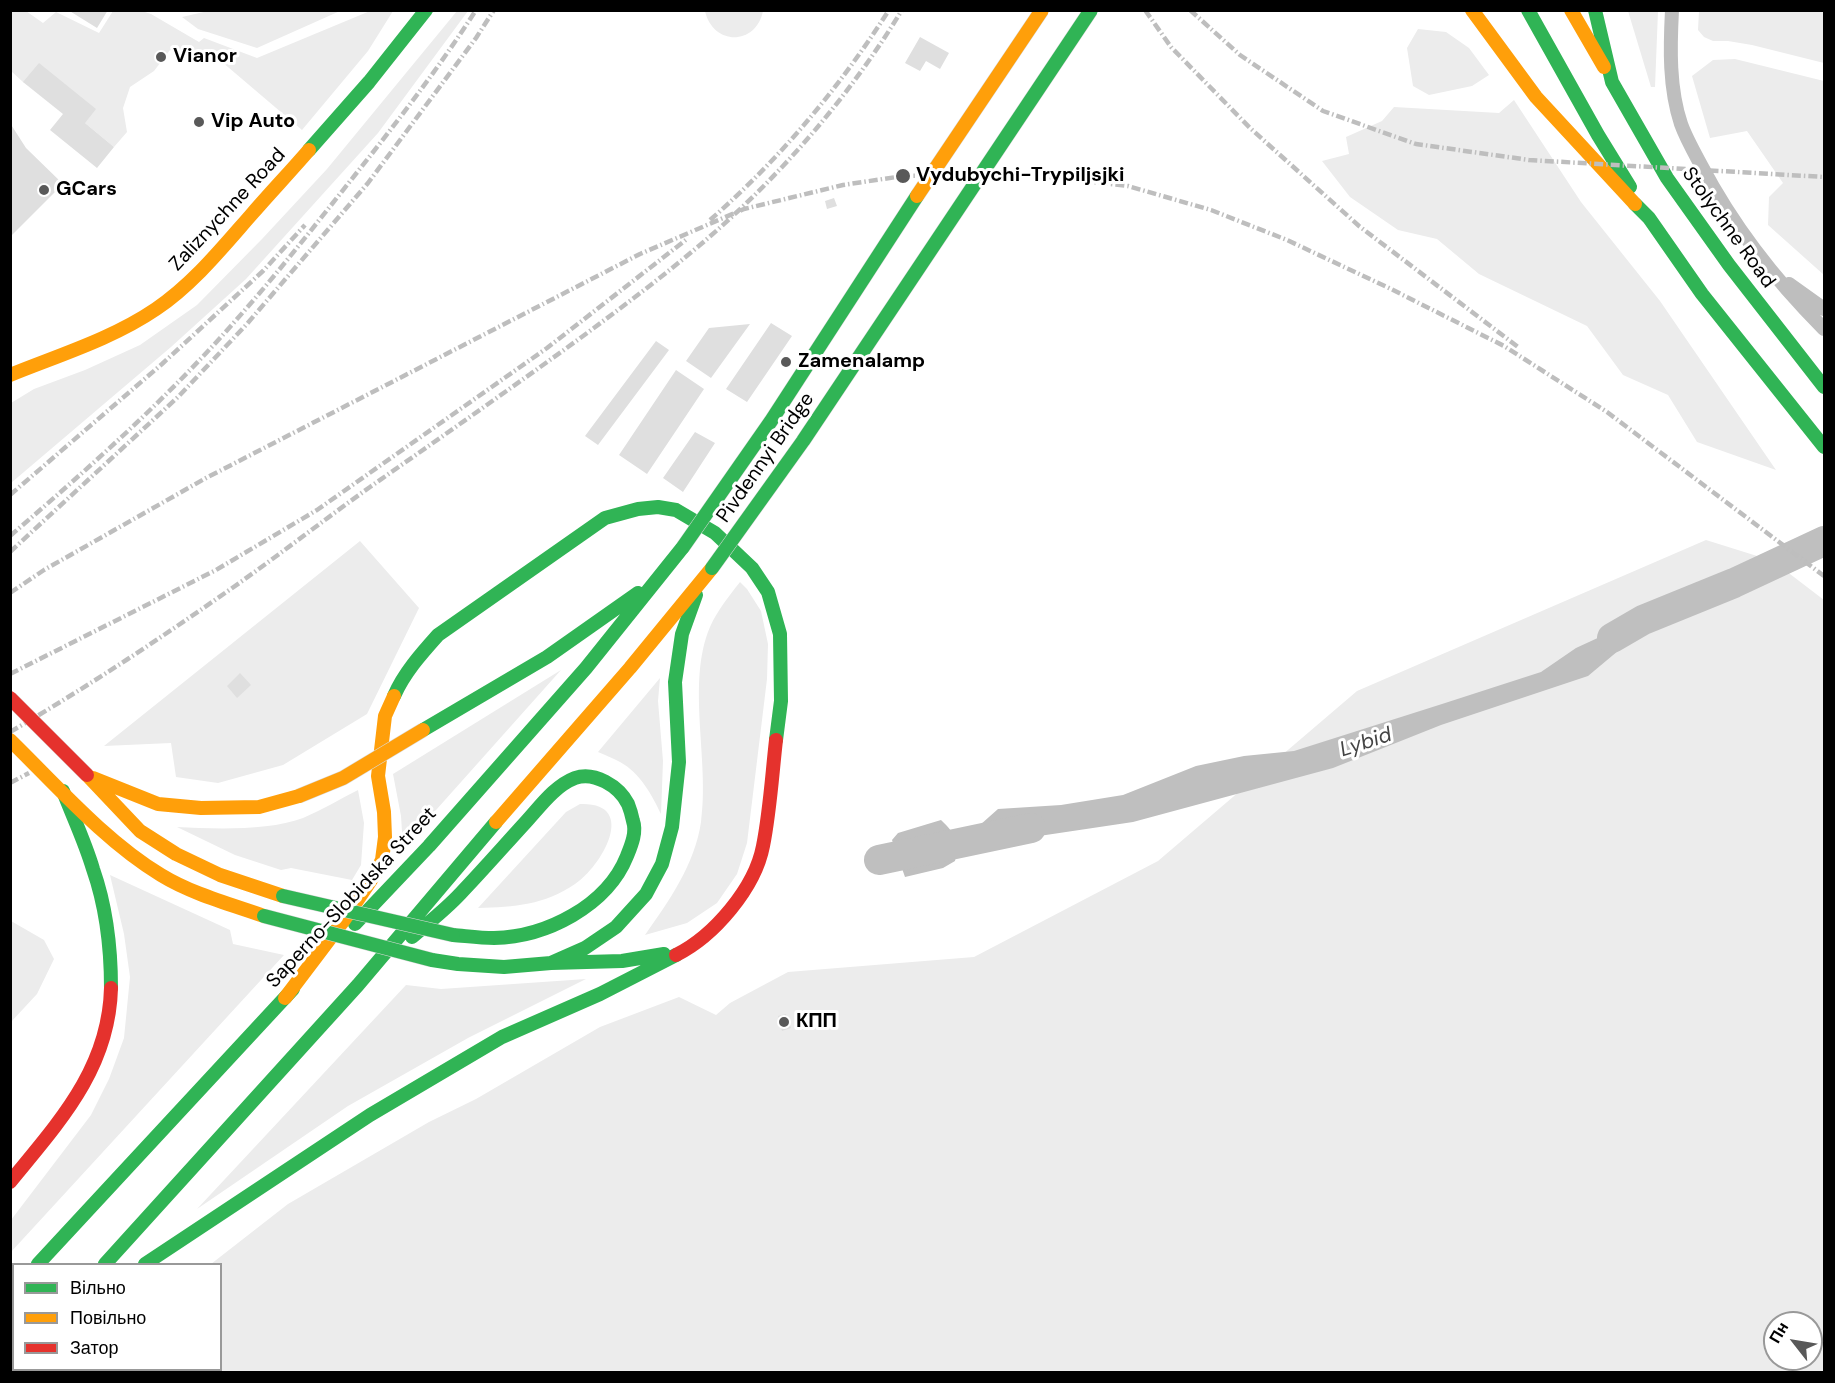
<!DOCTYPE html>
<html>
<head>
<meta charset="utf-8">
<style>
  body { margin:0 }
  #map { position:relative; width:1835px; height:1383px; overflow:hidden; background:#fff; font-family:"DM Sans",sans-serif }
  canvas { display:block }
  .frame { position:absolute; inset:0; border:12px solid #000; pointer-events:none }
  .legend { position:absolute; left:12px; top:1263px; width:210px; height:108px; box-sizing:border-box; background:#fff; border:2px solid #999; margin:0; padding:8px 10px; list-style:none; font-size:18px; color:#000 }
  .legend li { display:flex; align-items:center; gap:12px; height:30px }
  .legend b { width:30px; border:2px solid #999 }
  .north { position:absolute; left:1763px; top:1311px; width:60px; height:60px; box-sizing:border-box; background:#fff; border:2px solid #999; border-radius:50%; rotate:301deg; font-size:16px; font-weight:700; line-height:24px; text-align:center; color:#000 }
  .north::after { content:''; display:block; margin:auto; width:21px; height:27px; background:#595959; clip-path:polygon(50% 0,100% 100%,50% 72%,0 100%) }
</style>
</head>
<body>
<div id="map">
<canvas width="1835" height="1383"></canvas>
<div class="frame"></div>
<ul class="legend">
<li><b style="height:8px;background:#30b455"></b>Вільно</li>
<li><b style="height:8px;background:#ff9f0a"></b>Повільно</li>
<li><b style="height:8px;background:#e5322d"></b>Затор</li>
</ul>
<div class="north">Пн</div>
</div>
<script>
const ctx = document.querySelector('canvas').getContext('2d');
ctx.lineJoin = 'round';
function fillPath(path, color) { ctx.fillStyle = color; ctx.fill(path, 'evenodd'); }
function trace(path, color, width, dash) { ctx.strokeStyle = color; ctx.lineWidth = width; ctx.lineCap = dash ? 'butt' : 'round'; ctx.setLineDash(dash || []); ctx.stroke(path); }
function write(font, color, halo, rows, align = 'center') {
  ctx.font = font + ' "DM Sans",sans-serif'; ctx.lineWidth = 6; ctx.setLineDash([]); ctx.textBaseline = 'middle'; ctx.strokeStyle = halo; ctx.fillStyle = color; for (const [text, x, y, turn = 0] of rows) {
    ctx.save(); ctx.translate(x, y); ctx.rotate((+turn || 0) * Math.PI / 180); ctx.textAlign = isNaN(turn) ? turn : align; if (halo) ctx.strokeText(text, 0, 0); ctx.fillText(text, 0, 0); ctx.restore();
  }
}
const green = new Path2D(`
  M11,11H26L43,23L56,12L99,33L113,11H142L151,14L199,42L204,38L257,58L370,11H393L368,51L302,130L215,56L211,61L192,49L184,57L170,50L154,71L130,87L123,108L127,132L114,147L85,123L23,82L11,71Z
  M208,11V10L340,11L257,48L198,29L182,17Z
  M457,11H468L378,133L246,279L171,347L11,483V403L34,389L85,370L140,345L197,305L262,239L327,169Z
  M763,11C756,46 713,46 705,11Z
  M1628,11H1658L1655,87H1651Z
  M1699,11H1824V63L1752,45L1728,41H1713L1704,37L1698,30Z
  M1418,29L1446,32L1469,48L1489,75L1472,86L1429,95L1413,86L1407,48Z
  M1735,59L1824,81V275L1768,225L1769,197L1783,183L1747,131L1710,138L1692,76L1713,60Z
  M1514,100L1581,202L1660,301L1776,470L1697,442L1668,395L1623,375L1587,326L1479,274L1437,239L1398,230L1350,197L1322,161L1349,154L1346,137L1382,121L1394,107L1499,113Z
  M1706,540L1773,561L1824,600V1372H85L87,1370H220V1264H211L288,1204L429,1122L476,1099L600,1027L679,997L716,1015L730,1003L788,972L974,957L1158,861L1357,691ZM1775,1323H1811V1359H1775Z
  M360,541L419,608L367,714L283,765L218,783L176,777L171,743L104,746Z
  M740,582L747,589L761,611L768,644L767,679L747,843L737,874L717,903L687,923L645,935C669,901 695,864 701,822C710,761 686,683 710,627C717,611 729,596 740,582Z
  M561,670L403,847L401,816L393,774Z
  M660,678L658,701L663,761L661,814C652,795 640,773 620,762C613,758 605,755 598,752Z
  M358,790L364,823L361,865L352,880L291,868L281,870L235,855L177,827C214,829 269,831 303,818C322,810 340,799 358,790Z
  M580,804C639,802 602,866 575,884C544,905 515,907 478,908L566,812Z
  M110,875L230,930L233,944L284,955L11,1252V1220L91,1115L109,1079L124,1038L130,977L124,934Z
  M11,921L44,940L54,959L37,994L11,1022Z
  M586,979L468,1038L348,1106L197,1209L406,985L441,989Z`);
const water = new Path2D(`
  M1647,612L1649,625L1588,676L1441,725L1333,768L1133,822L999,842L980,825L998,809L1061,805L1123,795L1196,766L1244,756L1294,751L1442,704L1541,672L1576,648L1615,630Z
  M941,820C955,833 960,842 955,861L943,868L905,877L892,840L898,833Z`);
const river = new Path2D(`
  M1612,638L1643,620L1734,583L1824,541
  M879,860L1031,828`);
const building = new Path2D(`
  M68,10H108L97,28Z
  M920,37L949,53L940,69L926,61L920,71L905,63Z
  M39,63L96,109L85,123L114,147L97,168L50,130L63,114L23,82Z
  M10,123L26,148L63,184L10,237Z
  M834,198L837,206L827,209L825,201Z
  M771,323L792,336L747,402L726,389Z
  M750,324L711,378L686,361L709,328Z
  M656,341L669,350L598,445L585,436Z
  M676,370L704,389L647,474L619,455Z
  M695,432L715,443L683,492L663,478Z
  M240,673L251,685L237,698L227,686Z
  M786,1014L791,1028L782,1031L778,1016Z`);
const street = new Path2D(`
  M1672,10C1670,48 1669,88 1681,124C1686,138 1694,152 1701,165C1733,226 1776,281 1824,329
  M1789,284L1824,309`);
const fast = new Path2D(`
  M1528,10L1598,135L1630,187
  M1595,10L1612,82L1667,178L1729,265L1824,387
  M309,150L369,82L426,10
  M1635,204L1649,218L1702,294L1824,447
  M394,696C404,673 421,654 438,635L605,518L638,509L658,507L676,510L715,533L752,568L768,592L780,634L781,701L776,740
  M423,730L547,657L638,593
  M63,791C73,817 85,842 93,869C106,906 111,949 111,988
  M355,924L429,846L586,668L683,547
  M412,937C428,923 445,910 460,894C482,871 503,847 524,824C539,808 554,786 575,778C594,771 619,786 628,804C630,809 632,816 633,821C637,832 631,846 627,856C607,906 546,937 494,938C480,938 466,936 453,935
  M432,960L458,964L504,967L551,963L622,961L664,954
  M551,963L585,948L616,927L646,894L662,864L672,827L679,762L675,682L682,634L696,595
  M38,1264L293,989
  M105,1264L358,985L496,822
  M145,1264L370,1115L502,1037L600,994L676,955
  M10,1367L14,1364`);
const slow = new Path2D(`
  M1472,10L1536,97L1635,204
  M1571,10L1604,67
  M10,375C59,355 112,339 156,309C193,284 222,248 251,215C270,193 290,172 309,150
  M10,740C57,786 105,841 161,875C192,894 230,904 264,916
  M87,775L140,831L176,854L220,875L283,896
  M93,778L158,804L201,808L259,807L299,796
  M496,822L630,668L712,568
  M285,998L344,920L375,874L382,860L385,837L384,812L378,776L385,716L394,696
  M10,1295L14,1291`);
const jam = new Path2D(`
  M676,955C714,936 755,888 763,846C770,811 772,775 776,740
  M10,1182C59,1122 109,1069 111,988`);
const rail = new Path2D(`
  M1145,10L1171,47L1250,128L1359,226L1518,347
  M1190,10L1240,55L1323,111L1416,144L1529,160L1824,177
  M710,220C779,160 840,87 889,10
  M10,495L162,364L263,271L305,225
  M10,536C89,468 168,398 237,319C278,273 316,224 355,175C397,122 439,68 476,10
  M10,552L178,397L246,325L368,183L476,38L494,10
  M10,593L44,570L206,478L640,254L744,209L843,185L903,176L969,175L1041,176L1128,186L1211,210L1287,240L1391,289L1504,346L1607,412L1824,576
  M10,674L216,570L317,510L547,348L687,239
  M10,732C84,689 155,642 225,593C274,559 321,522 370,487C440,438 510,389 579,339C633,299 688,258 737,212C800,153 857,84 902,10
  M10,783L29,773`);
const fastBridge = new Path2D(`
  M683,547L771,421L917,196
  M712,568L803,441L1091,10
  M283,896L453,935
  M264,916L432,960`);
const slowBridge = new Path2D(`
  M917,196L1042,10
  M299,796L343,778L423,730`);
const jamBridge = new Path2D(`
  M10,698L87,775`);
const markers = [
  [161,57,6,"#595959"],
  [199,122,6,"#595959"],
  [903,176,8,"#595959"],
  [44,190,6,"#595959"],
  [786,362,6,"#595959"],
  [784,1022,6,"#595959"]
];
const poiNames = [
  ["Vianor",173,57],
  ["Vip Auto",211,122],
  ["Vydubychi-Trypiljsjki",916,176],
  ["GCars",56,190],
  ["Zamenalamp",798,362],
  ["КПП",796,1022]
];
const streetNames = [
  ["Zaliznychne Road",228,210,-47],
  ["Stolychne Road",1728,228,54],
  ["Pivdennyi Bridge",766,458,-55],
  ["Saperno-Slobidska Street",352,898,-47]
];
const waterNames = [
  ["Lybid",1366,743,-18]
];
fillPath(green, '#ececec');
fillPath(water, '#bfbfbf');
trace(river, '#bfbfbf', 30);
fillPath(building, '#dfdfdf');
trace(street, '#bebebe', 14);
trace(fast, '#30b455', 14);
trace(slow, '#ff9f0a', 14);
trace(jam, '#e5322d', 14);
trace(rail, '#bebebe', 4.5, [9, 3, 1.5, 3]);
trace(fastBridge, '#dbdbdb', 15, []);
trace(slowBridge, '#dbdbdb', 15, []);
trace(jamBridge, '#dbdbdb', 15, []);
trace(fastBridge, '#30b455', 14);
trace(slowBridge, '#ff9f0a', 14);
trace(jamBridge, '#e5322d', 14);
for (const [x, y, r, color] of markers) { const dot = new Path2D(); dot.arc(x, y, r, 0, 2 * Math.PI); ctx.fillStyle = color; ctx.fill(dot); trace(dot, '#fff', 2); }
write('bold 20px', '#000', '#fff', poiNames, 'left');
write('20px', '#000', '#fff', streetNames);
write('italic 21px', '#444', '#fff', waterNames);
</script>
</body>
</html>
